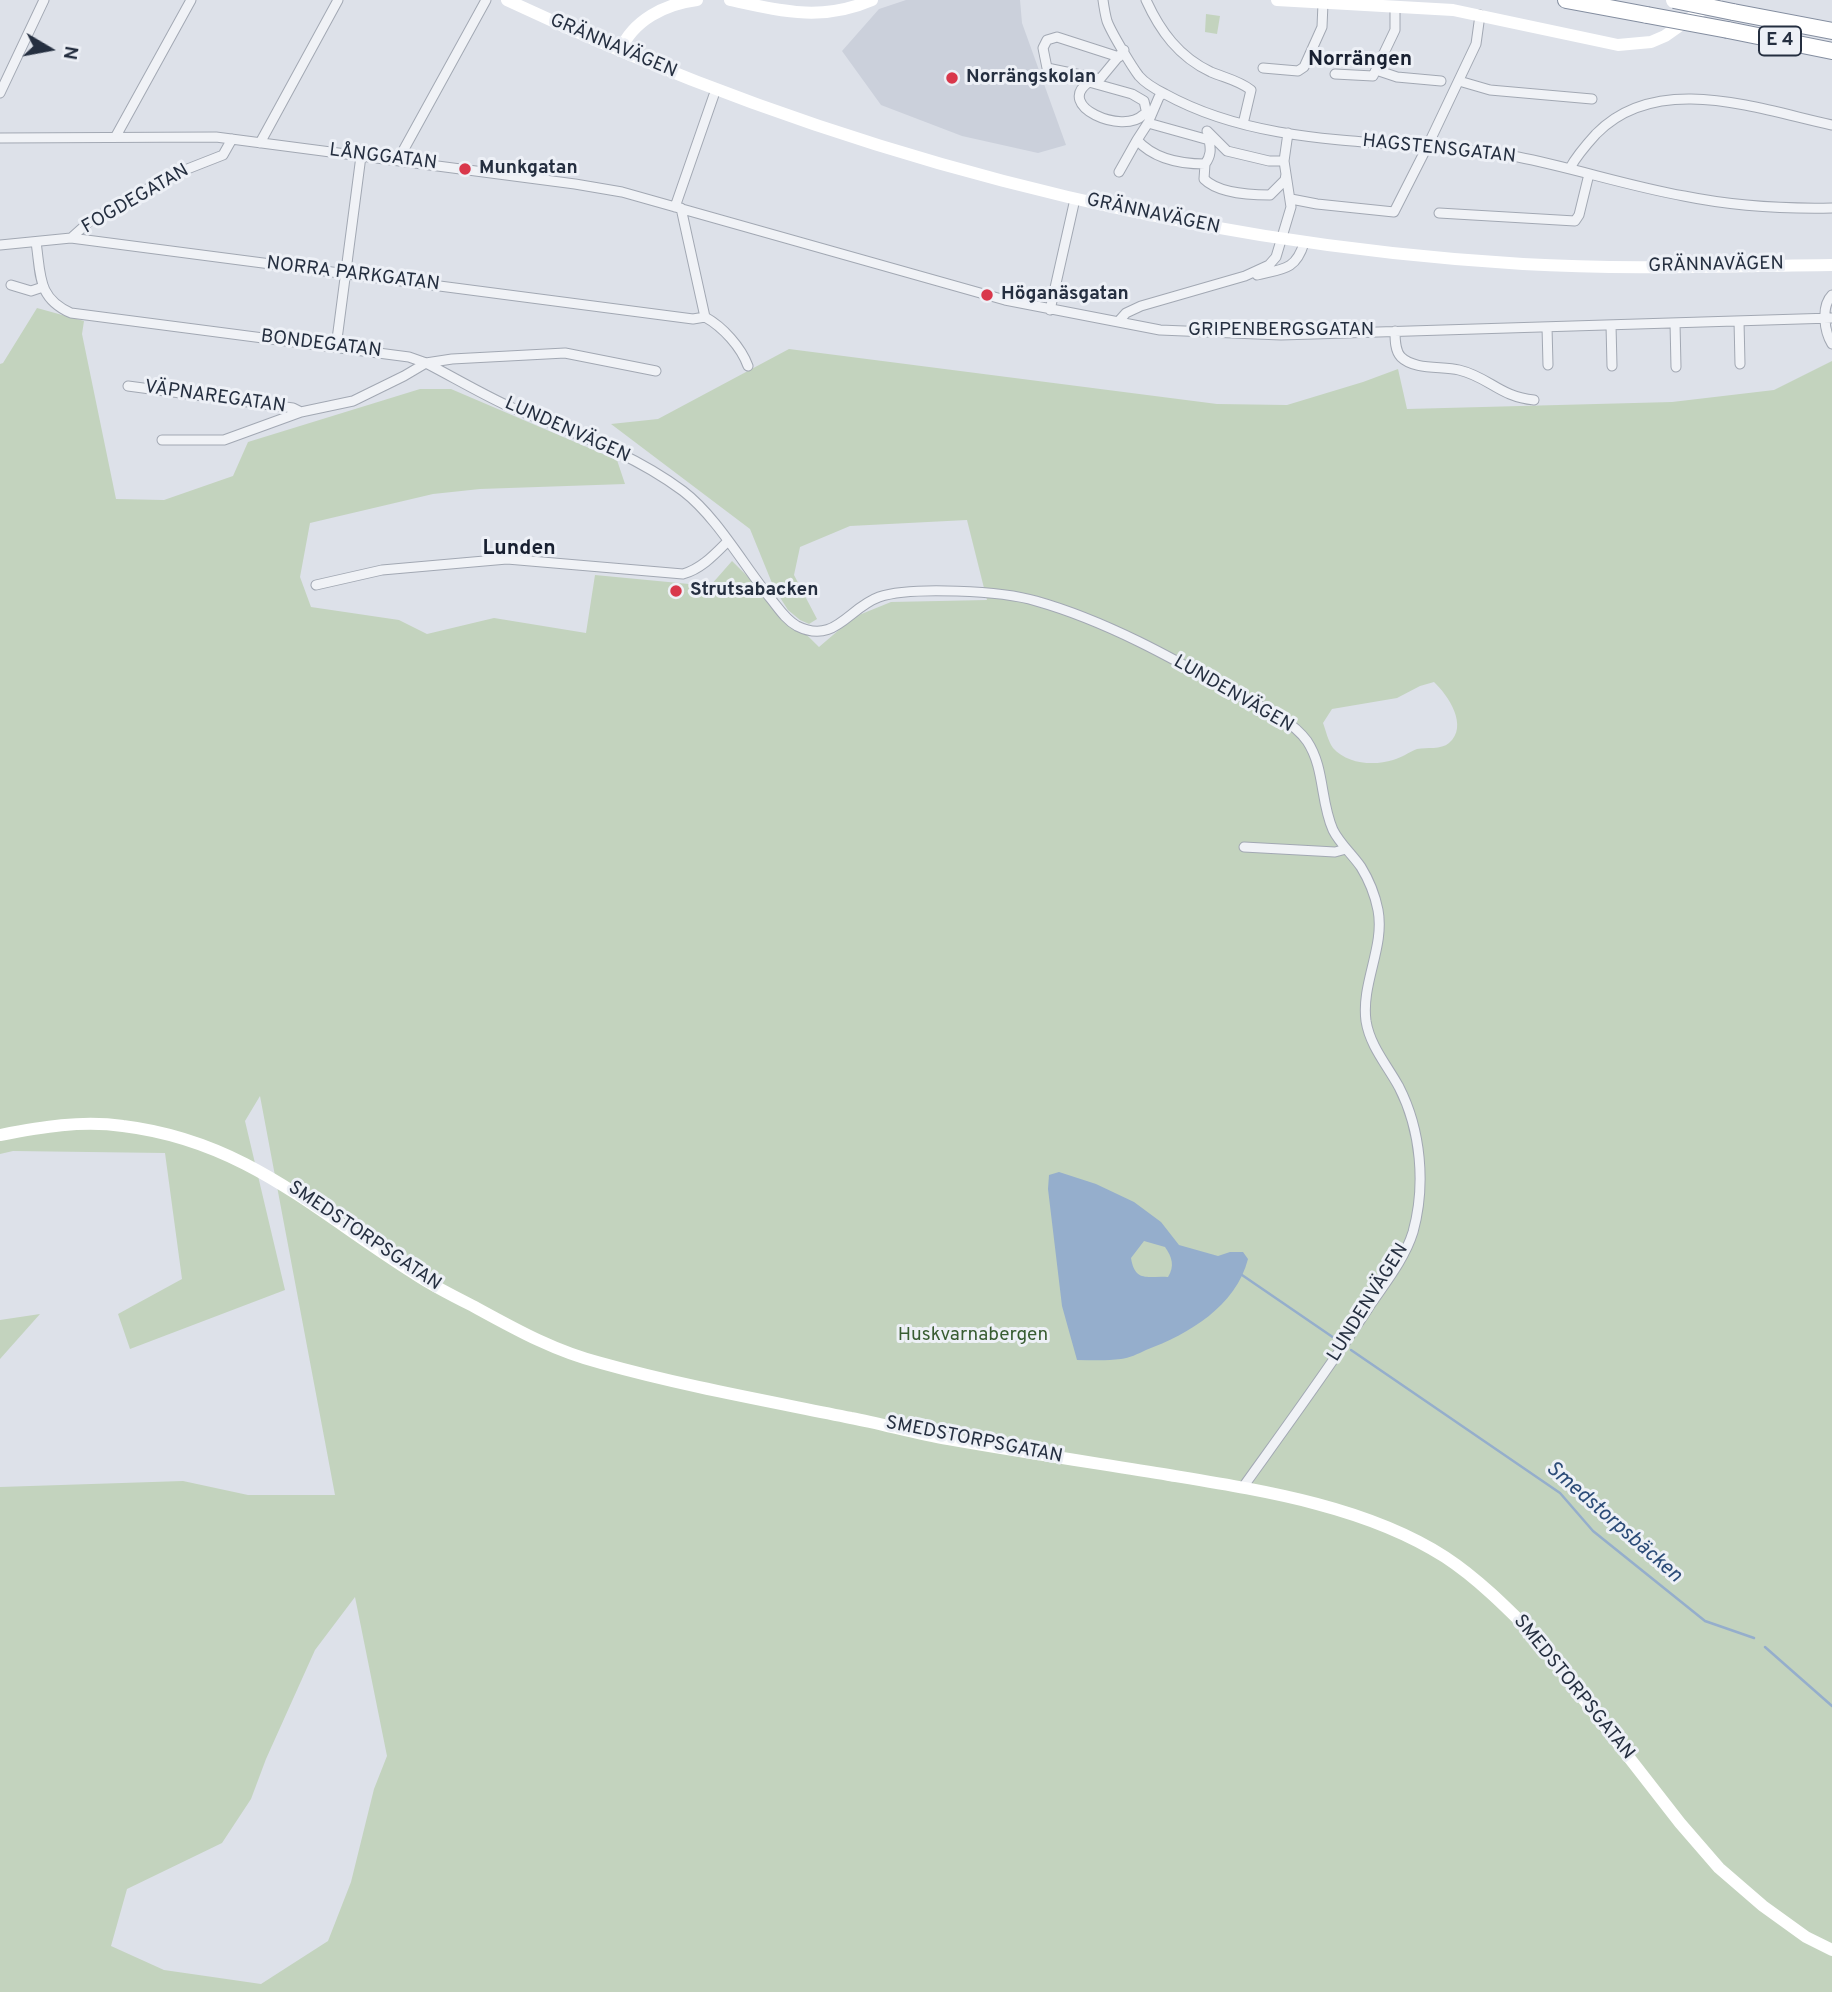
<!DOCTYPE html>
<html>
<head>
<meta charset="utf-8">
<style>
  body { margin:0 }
  #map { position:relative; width:1832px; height:1992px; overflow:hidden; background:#dde1e9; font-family:Overpass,sans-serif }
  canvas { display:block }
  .north { position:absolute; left:14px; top:14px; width:70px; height:70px; -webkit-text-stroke:5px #edf0f6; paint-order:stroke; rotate:100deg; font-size:19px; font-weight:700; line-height:28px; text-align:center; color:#252f40 }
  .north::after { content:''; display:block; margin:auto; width:24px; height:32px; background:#252f40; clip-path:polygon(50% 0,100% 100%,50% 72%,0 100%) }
</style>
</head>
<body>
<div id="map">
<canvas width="1832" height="1992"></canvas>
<div class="north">N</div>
</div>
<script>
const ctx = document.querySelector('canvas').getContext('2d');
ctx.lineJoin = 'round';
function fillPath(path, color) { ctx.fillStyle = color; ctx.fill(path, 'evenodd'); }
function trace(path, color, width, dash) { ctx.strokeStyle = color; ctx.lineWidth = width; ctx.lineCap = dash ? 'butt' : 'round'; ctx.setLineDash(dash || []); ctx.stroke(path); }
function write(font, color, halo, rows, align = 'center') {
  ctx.font = font + ' Overpass,sans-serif'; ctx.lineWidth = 6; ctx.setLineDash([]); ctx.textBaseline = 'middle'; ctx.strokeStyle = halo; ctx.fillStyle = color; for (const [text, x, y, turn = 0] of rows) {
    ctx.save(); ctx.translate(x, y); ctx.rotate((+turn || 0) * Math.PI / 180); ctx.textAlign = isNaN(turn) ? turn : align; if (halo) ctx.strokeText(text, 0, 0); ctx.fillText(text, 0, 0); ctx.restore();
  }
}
const built = new Path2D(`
  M906,0H1020L1022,23L1066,145L1038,153L962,136L881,105L842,51L879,9Z`);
const green = new Path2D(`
  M1206,14L1220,16L1217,34L1205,32Z
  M37,308L84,321L82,334L116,499L164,500L233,476L248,442L420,389H451L617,460L625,484L480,489L433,494L310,523L300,577L311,607L399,620L427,634L494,618L586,633L595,575L710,586L732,561L819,647L854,617L891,602L987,600L967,520L850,526L800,547L794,575L817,619L809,624L800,620L788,610L774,588L750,529L611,424L658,419L789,349L1217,404L1287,405L1363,382L1398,369L1407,409L1672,402L1774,390L1832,361V1992H0V1487L183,1481L248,1495H335L260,1096L245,1121L285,1290L130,1349L118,1314L182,1279L165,1153L13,1151L0,1154V364L3,363ZM1434,682C1448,695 1469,726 1449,743C1441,750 1427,747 1417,749C1409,752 1401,758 1393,760C1374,766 1347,764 1333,748C1328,741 1326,731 1323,723L1332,709L1397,698L1420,686ZM355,1597L387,1756L374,1789L351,1882L328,1941L261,1984L164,1970L111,1946L127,1889L222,1843L251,1799L266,1759L315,1650Z
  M40,1314L0,1359V1320Z`);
const water = new Path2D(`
  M1059,1172L1096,1184L1134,1202L1161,1222L1179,1245L1218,1256L1230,1252H1243L1248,1259C1236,1306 1189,1334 1146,1350C1138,1354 1129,1358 1121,1359C1106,1361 1091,1360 1077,1360L1062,1306L1048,1189L1049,1175ZM1144,1241L1165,1247C1172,1257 1175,1266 1168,1277C1150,1275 1135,1284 1131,1258Z`);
const stream = new Path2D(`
  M1242,1275L1337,1340
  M1351,1350L1560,1493L1593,1531L1705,1621L1754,1638
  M1765,1647L1832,1706`);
const street = new Path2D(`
  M1103,0C1104,7 1105,14 1107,21C1111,32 1132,67 1139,76C1145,83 1157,90 1165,94C1272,153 1402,136 1518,157C1574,168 1628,186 1684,196C1733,206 1782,209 1832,208
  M1146,0C1160,31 1179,57 1211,72C1225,78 1238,80 1251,90L1243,124
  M1119,57L1057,37L1047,40L1043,48L1047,68L1100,79L1124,50
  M1263,68L1298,71L1304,67L1322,27L1323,3
  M1376,70L1397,77L1441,81
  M1335,74L1373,76L1395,30V7
  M1459,81L1490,90L1592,99
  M0,93L44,0
  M1147,114L1144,101L1132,94L1089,82C1054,106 1123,135 1143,115H1150
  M1150,118L1159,97L1163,93
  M1207,131L1227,151L1269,161H1284
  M116,136L191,0
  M0,138L216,137L575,184L622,192L1005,300L1160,330L1281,335L1832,318
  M260,143L338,0
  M398,160L486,0
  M1205,164L1204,179C1218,193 1251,195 1270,195L1285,180L1286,174
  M1570,168C1577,155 1586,145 1596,134C1657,71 1758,109 1832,125
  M1119,172L1137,140C1154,159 1180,164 1205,164C1211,156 1211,149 1209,140L1148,123L1137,140
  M1291,199L1317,204L1394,212L1428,145L1476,44L1480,15
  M675,207L716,89
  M681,208L705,317
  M1439,213L1575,221L1579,215L1589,174
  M71,238L90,221L172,175L223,155L232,139
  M36,242C41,275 37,298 71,313L409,357L426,363L452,359L565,353L656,371
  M0,245L71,238L693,319L705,317
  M1257,275C1283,269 1296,270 1304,243
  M11,285L31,291L43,287
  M1832,295C1821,306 1824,331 1832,344
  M1050,310L1075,199
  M705,317C723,327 741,347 748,366
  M1739,321L1740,364
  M1118,322L1126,313L1141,306L1245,276L1269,265L1276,257L1291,207L1284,161L1288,133
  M1675,323L1676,367
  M1611,325L1612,366
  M1547,327L1548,365
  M1395,331C1395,340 1395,351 1401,357C1414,370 1442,366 1459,370C1489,377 1500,397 1534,400
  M336,347L361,156
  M426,363C453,377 480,393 508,406C568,431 631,452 683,491C717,517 744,566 771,599C779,609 786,620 797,626C835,645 848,608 879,597C911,586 1003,591 1036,601C1107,621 1174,659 1238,695C1261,707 1291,719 1307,741C1325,768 1320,801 1333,830C1340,844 1352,854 1361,867C1369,880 1375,895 1378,910C1385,947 1361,983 1366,1021C1370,1046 1387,1065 1399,1087C1421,1130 1426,1185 1413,1232C1405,1258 1386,1282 1371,1304C1330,1367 1286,1427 1243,1487
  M128,386L293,408L301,412
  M162,440H224L301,412L353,401L404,376L426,363
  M316,585L382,570L507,559L683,574C701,569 714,555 727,542
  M1244,847L1335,852L1346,849`);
const secondary = new Path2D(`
  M507,0C826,151 1171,243 1523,264C1626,270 1729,266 1832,265
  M730,0C781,11 822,22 872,0
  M1277,0L1453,10L1618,45L1651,42L1665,36L1716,0
  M620,51C633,20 665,4 697,0
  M0,1135C41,1127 82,1120 123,1126C246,1141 316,1212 415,1274C433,1286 453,1296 473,1306C515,1329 554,1351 601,1363C683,1386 768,1401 851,1418C884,1424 916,1434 948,1439C1022,1452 1095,1463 1169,1475C1260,1490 1366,1506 1445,1557C1477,1578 1505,1606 1532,1633L1680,1823L1719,1868L1763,1906L1806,1937L1832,1950`);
const highway = new Path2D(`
  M1566,0L1647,15
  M1733,12L1832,31
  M1728,30L1832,51`);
const highwayBridge = new Path2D(`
  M1674,0L1733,12
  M1647,15L1728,30`);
const markers = [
  [952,78,7,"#d9374b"],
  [465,169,7,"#d9374b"],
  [987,295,7,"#d9374b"],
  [676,591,7,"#d9374b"]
];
const shields = [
  [1780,41,42]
];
const shieldNames = [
  ["E 4",1780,41]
];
const streetNames = [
  ["GRÄNNAVÄGEN",613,47,23],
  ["HAGSTENSGATAN",1439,150,6],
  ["LÅNGGATAN",383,158,7],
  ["FOGDEGATAN",136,200,-30],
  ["GRÄNNAVÄGEN",1153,215,12],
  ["GRÄNNAVÄGEN",1716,266,-1],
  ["NORRA PARKGATAN",353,275,7],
  ["GRIPENBERGSGATAN",1281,331],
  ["BONDEGATAN",321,345,7],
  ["VÄPNAREGATAN",215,398,8],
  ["LUNDENVÄGEN",567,431,24],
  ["LUNDENVÄGEN",1233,695,30],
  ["SMEDSTORPSGATAN",364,1237,34],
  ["LUNDENVÄGEN",1369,1303,-58],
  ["SMEDSTORPSGATAN",974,1441,11],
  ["SMEDSTORPSGATAN",1573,1688,51]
];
const poiNames = [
  ["Norrängskolan",966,78],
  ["Munkgatan",479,169],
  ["Höganäsgatan",1001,295],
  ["Strutsabacken",690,591]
];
const parkNames = [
  ["Huskvarnabergen",973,1336]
];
const neighbourhoodNames = [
  ["Norrängen",1360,61],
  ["Lunden",519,550]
];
const waterNames = [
  ["Smedstorpsbäcken",1613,1523,41]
];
fillPath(built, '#cbd0db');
fillPath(green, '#c3d3be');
fillPath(water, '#95aecc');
trace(stream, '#95aecc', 2.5);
trace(street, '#a2a8b3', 11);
trace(highway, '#848ea0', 18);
trace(street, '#f0f2f6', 9);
trace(secondary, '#fff', 12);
trace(highway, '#fff', 16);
trace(highwayBridge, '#848ea0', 18, []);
trace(highwayBridge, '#fff', 16);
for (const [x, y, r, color] of markers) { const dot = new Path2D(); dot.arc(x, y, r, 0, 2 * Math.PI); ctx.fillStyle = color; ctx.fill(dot); trace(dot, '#edf0f6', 2.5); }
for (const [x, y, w] of shields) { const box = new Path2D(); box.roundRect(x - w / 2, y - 14.5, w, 29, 5); ctx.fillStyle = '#edf0f6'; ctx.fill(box); trace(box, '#252f40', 2); }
write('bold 18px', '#252f40', null, shieldNames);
write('19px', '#252f40', '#edf0f6', streetNames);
write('bold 19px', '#252f40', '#edf0f6', poiNames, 'left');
write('19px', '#395d32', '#edf0f6', parkNames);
write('bold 21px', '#182031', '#edf0f6', neighbourhoodNames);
write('italic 21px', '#2c4c78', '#edf0f6', waterNames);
</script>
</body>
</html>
